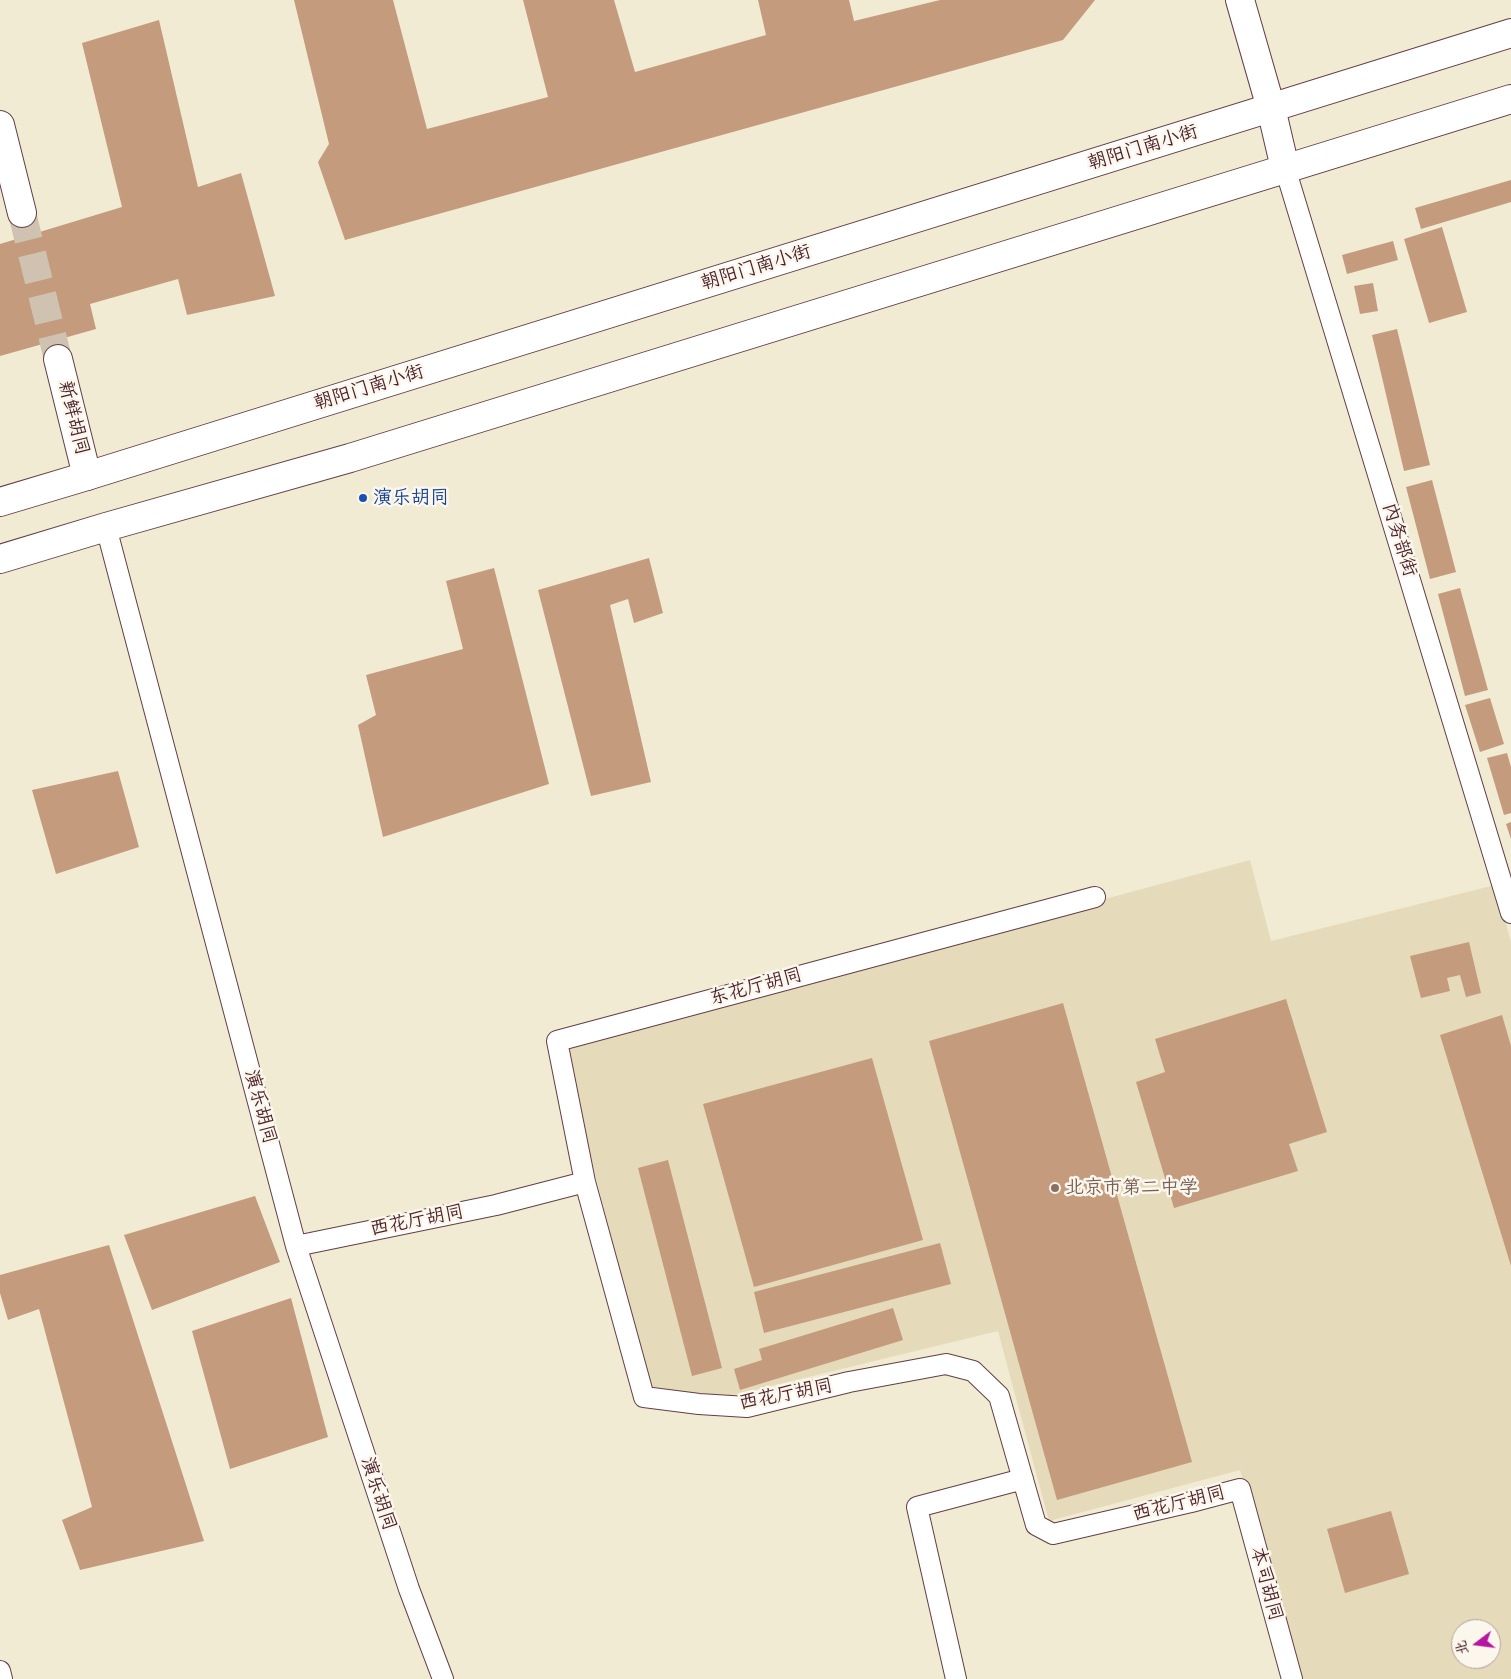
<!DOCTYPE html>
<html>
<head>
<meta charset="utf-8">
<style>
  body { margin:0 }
  #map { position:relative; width:1511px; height:1679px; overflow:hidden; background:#f1ebd3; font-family:Sriracha,"LXGW WenKai TC",sans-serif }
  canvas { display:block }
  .north { position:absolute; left:1451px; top:1619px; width:50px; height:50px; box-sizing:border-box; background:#fbf7ec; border:1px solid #b4a19f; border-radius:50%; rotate:255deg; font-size:14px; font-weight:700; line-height:20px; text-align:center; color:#4a1f2b }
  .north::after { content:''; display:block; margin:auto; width:18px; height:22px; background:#b5179e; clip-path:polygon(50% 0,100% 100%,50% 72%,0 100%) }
</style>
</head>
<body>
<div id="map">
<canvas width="1511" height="1679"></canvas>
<div class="north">北</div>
</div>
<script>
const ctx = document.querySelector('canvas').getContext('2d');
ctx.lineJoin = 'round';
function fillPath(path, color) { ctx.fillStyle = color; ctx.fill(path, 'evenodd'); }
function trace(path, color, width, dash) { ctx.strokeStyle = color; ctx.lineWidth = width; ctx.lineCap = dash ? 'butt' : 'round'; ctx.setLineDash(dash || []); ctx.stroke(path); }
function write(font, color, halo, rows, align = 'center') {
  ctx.font = font + ' Sriracha,"LXGW WenKai TC",sans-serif'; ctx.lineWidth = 5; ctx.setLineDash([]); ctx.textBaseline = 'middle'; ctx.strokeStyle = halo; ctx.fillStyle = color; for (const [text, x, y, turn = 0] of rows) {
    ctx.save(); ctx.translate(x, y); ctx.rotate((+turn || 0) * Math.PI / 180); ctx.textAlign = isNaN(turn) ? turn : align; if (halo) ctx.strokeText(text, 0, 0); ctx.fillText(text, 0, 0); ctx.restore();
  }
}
const built = new Path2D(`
  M1250,860L1271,941L1495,885L1511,942V1679H1298L1240,1470L1049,1521L998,1331L726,1397L650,1388L562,1045ZM1461,1629H1491V1659H1461Z`);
const building = new Path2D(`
  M294,0H393L427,129L548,97L523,0H614L635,72L766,35L758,0H849L854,21L940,0H1095L1063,40L345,240L318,162L329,144Z
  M159,20L198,187L241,173L275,296L187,315L178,279L90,304L96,329L0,356V244L122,207L82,43Z
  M1511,180V202L1421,229L1415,208Z
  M1442,227L1467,312L1429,323L1404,239Z
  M1393,241L1398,260L1347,274L1342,255Z
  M1373,283L1378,311L1360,314L1354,286Z
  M1397,329L1430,465L1404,471L1372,335Z
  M1432,480L1456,572L1430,579L1406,487Z
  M649,558L663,613L634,623L628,599L610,605L651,782L591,796L538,590Z
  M494,568L549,784L383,837L358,725L376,715L366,675L463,649L446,581Z
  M1460,588L1488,690L1465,696L1438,594Z
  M1490,698L1504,744L1480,752L1465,705Z
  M1507,753L1511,767V813L1504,815L1487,758Z
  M118,771L139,847L56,874L32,790Z
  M1511,822V839L1506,824Z
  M1469,942L1481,993L1466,997L1460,975L1447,978L1450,991L1421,998L1410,956Z
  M1286,999L1327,1132L1289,1144L1298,1171L1174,1208L1136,1082L1165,1072L1155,1039Z
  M1063,1003L1192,1462L1057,1500L929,1041Z
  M1502,1015L1511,1046V1266L1440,1035Z
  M872,1058L923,1240L754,1287L703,1104Z
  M668,1160L722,1368L692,1376L638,1168Z
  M255,1196L280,1262L152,1310L124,1235Z
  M940,1243L951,1284L764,1333L754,1292Z
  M109,1245L204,1541L80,1570L62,1520L92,1507L39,1309L8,1320L0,1293V1275Z
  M291,1298L328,1437L230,1469L192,1331Z
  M893,1308L903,1340L740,1390L734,1369L762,1360L759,1349Z
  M1391,1511L1409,1574L1345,1593L1327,1529Z`);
const minorTunnel = new Path2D(`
  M22,213L58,359`);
const service = new Path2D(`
  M1285,168L1511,913
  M106,527L296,1246L409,1589L443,1679
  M585,1182L557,1041L1095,897
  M296,1246L496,1205L585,1182L644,1397L699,1404L747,1407L849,1382L946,1364L973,1371L999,1396L1036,1525L1053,1534L1191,1502L1240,1489L1292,1679
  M0,1671L2,1679
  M956,1679L917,1507L1023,1479`);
const minor = new Path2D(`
  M1240,0L1271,108L1285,168
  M0,125L22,213
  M58,359L87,476`);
const secondary = new Path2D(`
  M0,502L87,476L1511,33
  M0,559L106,527L350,458L1511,99`);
const markers = [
  [363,498,5,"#1a4fb4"],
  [1055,1188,5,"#8d6e63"]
];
const streetNames = [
  ["朝阳门南小街",1143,148,-17],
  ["朝阳门南小街",756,268,-17],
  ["朝阳门南小街",369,388,-17],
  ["新鲜胡同",73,418,76],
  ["内务部街",1399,540,73],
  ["东花厅胡同",756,987,-15],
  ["演乐胡同",260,1107,75],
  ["西花厅胡同",417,1221,-11],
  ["西花厅胡同",786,1395,-11],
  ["演乐胡同",378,1494,72],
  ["西花厅胡同",1179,1504,-14],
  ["本司胡同",1266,1584,75]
];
const transitNames = [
  ["演乐胡同",373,498]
];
const educationNames = [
  ["北京市第二中学",1065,1188]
];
fillPath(built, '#e5daba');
fillPath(building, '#c49b7d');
trace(minorTunnel, '#d0c2b1', 28, [28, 14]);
trace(service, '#633e44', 22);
trace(minor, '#633e44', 30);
trace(secondary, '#633e44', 30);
trace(service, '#fff', 20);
trace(minor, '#fff', 28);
trace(secondary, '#fff', 28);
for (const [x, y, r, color] of markers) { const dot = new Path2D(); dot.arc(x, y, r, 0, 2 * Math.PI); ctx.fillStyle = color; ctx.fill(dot); trace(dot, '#fbf7ec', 2); }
write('19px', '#4a1f2b', '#fbf7ec', streetNames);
write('19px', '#164399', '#fbf7ec', transitNames, 'left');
write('19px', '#785e54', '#fbf7ec', educationNames, 'left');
</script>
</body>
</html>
